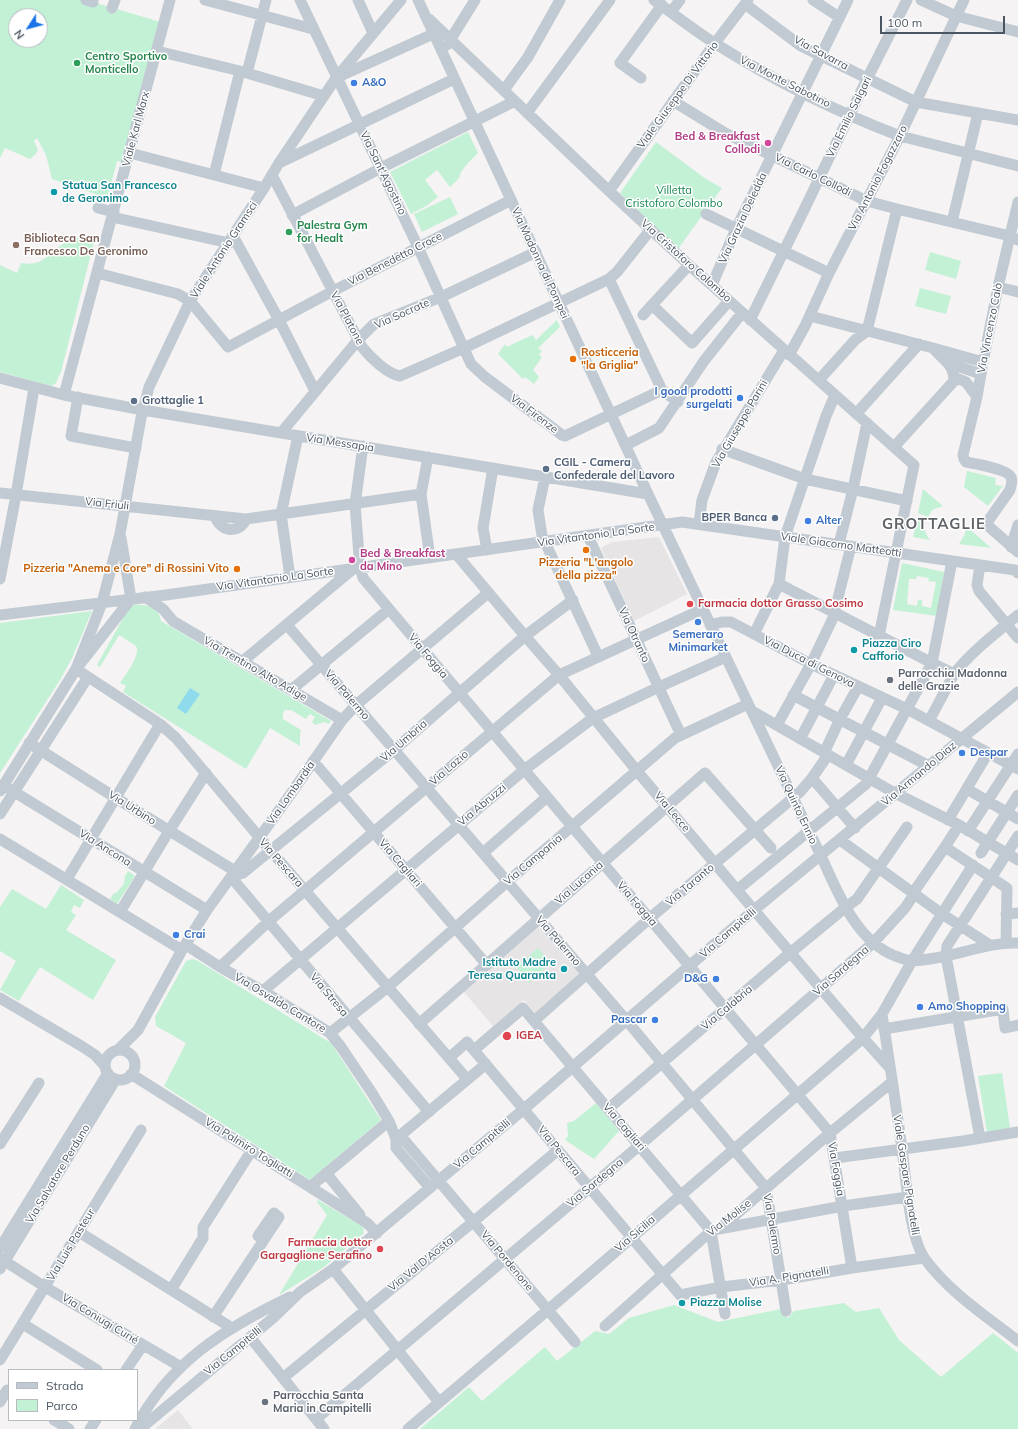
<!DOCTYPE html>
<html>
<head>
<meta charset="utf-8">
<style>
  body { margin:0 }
  #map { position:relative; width:1018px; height:1429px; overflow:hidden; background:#f5f3f3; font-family:Mulish,sans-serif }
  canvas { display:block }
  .legend { position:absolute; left:8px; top:1369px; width:130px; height:52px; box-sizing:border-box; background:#fff; border:1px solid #b7bbc0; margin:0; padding:5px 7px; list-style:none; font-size:12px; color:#4a5661 }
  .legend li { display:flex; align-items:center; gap:8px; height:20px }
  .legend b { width:20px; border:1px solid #b7bbc0 }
  .north { position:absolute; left:8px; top:8px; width:40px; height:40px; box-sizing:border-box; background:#fff; border:1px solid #b7bbc0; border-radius:50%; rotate:234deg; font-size:11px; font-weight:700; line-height:16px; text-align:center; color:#4a5661 }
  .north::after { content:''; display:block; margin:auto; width:14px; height:18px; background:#1a73e8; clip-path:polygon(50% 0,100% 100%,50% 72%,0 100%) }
  .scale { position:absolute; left:880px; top:16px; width:125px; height:18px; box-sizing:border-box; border:2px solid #4a5661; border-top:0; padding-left:5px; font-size:12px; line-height:14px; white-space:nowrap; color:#4a5661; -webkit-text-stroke:3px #fff; paint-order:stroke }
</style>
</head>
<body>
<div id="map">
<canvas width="1018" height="1429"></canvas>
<ul class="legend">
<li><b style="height:5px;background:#c1cad2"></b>Strada</li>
<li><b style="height:11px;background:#c3f1d5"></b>Parco</li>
</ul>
<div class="north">N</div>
<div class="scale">100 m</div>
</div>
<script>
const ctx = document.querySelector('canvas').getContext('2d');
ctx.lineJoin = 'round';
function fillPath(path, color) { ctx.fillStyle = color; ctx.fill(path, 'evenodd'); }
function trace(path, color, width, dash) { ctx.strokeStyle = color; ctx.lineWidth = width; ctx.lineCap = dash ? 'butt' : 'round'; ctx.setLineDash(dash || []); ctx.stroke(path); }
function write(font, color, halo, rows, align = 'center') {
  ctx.font = font + ' Mulish,sans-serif'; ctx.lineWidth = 3; ctx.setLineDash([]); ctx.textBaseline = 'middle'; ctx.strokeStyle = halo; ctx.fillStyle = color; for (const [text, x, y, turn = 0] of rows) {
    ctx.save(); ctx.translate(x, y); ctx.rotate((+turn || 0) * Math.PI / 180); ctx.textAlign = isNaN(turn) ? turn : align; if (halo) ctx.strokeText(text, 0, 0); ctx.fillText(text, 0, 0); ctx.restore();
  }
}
const education = new Path2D(`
  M659,537L687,594L634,621L601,548L612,542Z
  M537,926L580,975L535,1013L524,1000L493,1026L463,991Z
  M178,1410L193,1429H155Z`);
const green = new Path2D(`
  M0,0H86L164,23L127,163L117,161L107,199L98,203L95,194L52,179L46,155L37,138L34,141L38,150L35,155L30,159L5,148L0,158ZM16,16H40V40H16Z
  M468,132L478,153L467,164L461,172L459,178L450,187L437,170L425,180L438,197L426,206L411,214L390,172Z
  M656,142L706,179L722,188L678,249L620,193Z
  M450,197L458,214L422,232L414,214Z
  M88,236L95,238L61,372L56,383L51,386L0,372V265L17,273L21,263C43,267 47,254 63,244C70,239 80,238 88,236Z
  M930,252L961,261L956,279L925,270Z
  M920,288L951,296L946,314L915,306Z
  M557,320L560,327L538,348L542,351L539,355L542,357L533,370L539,377L534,384L525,377L523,379L498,354L505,344L507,347L519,341L533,335L536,340Z
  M967,471L996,478L995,485L1003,486L988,506L964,487Z
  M923,489L943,506L932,510L928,517L918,513Z
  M918,516L926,519C923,527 925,534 930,540L913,537Z
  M965,525L990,547L991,548L959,544L965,534Z
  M902,563L944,572L937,616L893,610ZM917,576L929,578L928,581L936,582L931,608L922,606V600H918L917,606L907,604L909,579H916Z
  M131,604C146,606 158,603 161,621L331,721L329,724L324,722L315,725L312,722L315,717L310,714L306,719L291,710H285L283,713V719L301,730L300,736V746L270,728L246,769L123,692L126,686L120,683C126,674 141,655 136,646L119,635L100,667L97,665Z
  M92,611L72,658L60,680L0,773V623Z
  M128,871L135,876L117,904L110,899L114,893H116L123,885L125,879L124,878Z
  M61,885L84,900L80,908L74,905L71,912L76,915L66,930L116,960L93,1000L40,967L19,1001L0,990L16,961L0,951V907L12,889L46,909Z
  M538,948L551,963L529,983L516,967Z
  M193,959L198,961L331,1043L381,1120L310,1180L164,1086L186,1043L156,1026L155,1017L186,961Z
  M1002,1073L1010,1128L987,1132L978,1076Z
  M596,1103L619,1131L594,1159L565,1140L568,1136L567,1123L574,1121Z
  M318,1200L363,1227L364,1233L324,1267L279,1295L327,1215L317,1202Z
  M844,1303L856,1312L879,1308L899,1340L941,1377L993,1333L1018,1353V1429H420L469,1387L482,1401L545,1347L557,1361L595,1331L609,1334L629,1318L674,1305L718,1322L781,1309L788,1318L794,1311Z`);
const water = new Path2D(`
  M190,688L200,694L186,714L177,708Z`);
const minor = new Path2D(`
  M86,0L93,2V0
  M205,0L313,29
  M300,0L418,247L471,364L485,377L562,435L565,436L662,390L609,279
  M358,0L373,33
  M418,0L648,494L821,856C838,892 855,940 895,956C901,958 908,961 913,961C924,960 936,958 946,956C970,951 993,942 1018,943
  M654,0C675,15 695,31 716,44C773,80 837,112 900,136L1018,166
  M813,0L839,17
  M921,0L956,16L1018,32
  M745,4L801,46L916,102L1018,120
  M112,8L115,0
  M671,12L680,0
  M429,19L609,191L689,265L914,465L879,636
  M447,45L475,0
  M157,51L240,71L324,96
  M247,73L266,0
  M338,77L433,34
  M641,78L620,63L662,5
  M504,90L528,57L560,0
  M673,101L725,133L867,201L897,209L1010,236L1018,240
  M527,113L610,0
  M130,153L264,188
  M279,163L454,79
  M214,175L240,71
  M272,175L362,347C370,357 387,374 400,376L464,348L609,279L617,272L651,229
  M609,191L715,43L748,0
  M1018,202L998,287L983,362L977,397L963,455L964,459L966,462C976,464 1007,469 1011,477C1013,482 1011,485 1010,490L986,524L1018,552
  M98,208L114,212
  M706,214L829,273
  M292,215L381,168L515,101
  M112,217L229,243
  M952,222L978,113
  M233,236L279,320L315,391
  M689,265L652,305L692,343L729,301
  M97,273L178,294L190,301L228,347L333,291L511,200
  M712,285L736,229L848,0
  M998,287L1018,292
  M643,315L652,305
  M810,316L933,348
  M750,320L804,210L868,77L907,0
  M789,355L805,326L829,273L900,136L964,0
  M948,363L981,374
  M0,378L64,395L143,410L648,494
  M819,380L855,340L867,331L897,209
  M954,381C955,365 942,359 933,348L983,362
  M662,390L678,402
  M64,395L170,0
  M78,397L71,436L136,448
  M856,414L919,344
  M281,433L358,340L374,324L441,297L536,252
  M626,445L659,428L704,361L742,313
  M363,446L355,504L360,568L363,578L830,1133L852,1268
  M894,447L954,381L959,379L966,382L977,397
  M722,449L805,479L907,501
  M428,457L421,494L430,558
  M0,493L246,519L421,494
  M215,516C220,532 239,535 246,519
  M699,524L702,500L716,462L784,350
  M588,536L681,735
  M543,542L538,510L545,477
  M545,542L598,656
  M839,544L853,489L867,423
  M1011,547L1018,525
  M487,550L483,528L493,468
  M456,554L525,636L559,675L637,771L754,910L863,1038L890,1068
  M980,565L977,585L979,591L1018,638
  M290,577L281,514L298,436
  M0,579L16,495L34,388
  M779,584L932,663L952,561
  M145,597L163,609L173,621L178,624L342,720
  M0,615L166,595L682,522L1015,570L1018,573
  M287,625L627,1021L766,1188L786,1311
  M710,625L722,622H731L811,664L907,709L1018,769
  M754,634L779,584L785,537L826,416L835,395
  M243,661L353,569
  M76,669L102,603L120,534L141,418L149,387L190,301L264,188L279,163L336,78L401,0
  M76,669L160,724L176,738L259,837L467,1079
  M954,674C972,651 995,634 1018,615
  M291,690L389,609
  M793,695L929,766
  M752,711L891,791L959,825L1018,860
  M777,725L811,664L833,618L851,546
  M800,739L834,675
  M29,743L116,798L235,871
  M824,753L840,719L858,687
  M313,761L487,965
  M846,765L882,698
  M812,778L855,828
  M3,785L207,910
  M967,789L1018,819
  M0,791L76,669L131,599L121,538
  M0,814L88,677
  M948,820L988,753
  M968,831L1018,754
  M0,839L182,950
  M840,840L942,914L990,945
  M945,847L1007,888L1006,943
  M483,853L547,797
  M981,853L1018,795
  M67,879L160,724
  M737,890L866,784L932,663L954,674L929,721
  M913,893L945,847L959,825
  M120,912L169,831L206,773
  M1006,914L1018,913
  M186,945L220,967L263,991L330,1033L341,1047L372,1093L389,1121L396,1139V1148L430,1188
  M220,967L269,921L559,675L703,609
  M263,991L524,770L593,718L659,687L726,657
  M0,998L83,1047L95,1055L105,1066
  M882,1014C889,1059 896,1104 902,1149C906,1177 909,1237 925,1259C949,1292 986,1316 1018,1341
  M534,1021L650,918L800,792L812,778L828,755
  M419,1024L705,773L771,848
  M884,1029L1003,1009L1005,1028L1018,1025
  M330,1033L388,987L507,882L675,738L748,704
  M118,1050L138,1030L182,950L207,910L290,795L342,720L356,705L488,593
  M474,1050L523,1008L711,1231L725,1314
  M105 1065a15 15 0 1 1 30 0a15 15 0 1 1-30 0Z
  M449,1058L467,1042L680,1295L721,1287L782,1280L852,1268L924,1258
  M131,1074L367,1223L377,1233
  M608,1109L790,953L846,907L857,899L907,827
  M429,1112L231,877L243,873L394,750L525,636L573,600
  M980,1138L946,956L947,946L1018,836
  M396,1139L405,1141L575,1342
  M396,1139L486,1064
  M0,1144L39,1083
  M835,1158L963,1141L1018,1132
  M326,1173L360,1215
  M310,1187L389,1121
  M719,1229L843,1206L908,1197
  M79,1232L232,1328
  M0,1248L108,1073
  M0,1258L45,1287L181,1367
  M0,1269L116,1079
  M333,1269L439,1402
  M171,1290L203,1238V1227L252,1150
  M213,1317L279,1217L274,1213L258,1236L264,1240
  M23,1324L97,1370
  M605,1326L711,1231L719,1229L830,1133L892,1082
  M250,1337L324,1429
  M0,1360L141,1130
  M126,1370L143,1345
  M283,1378L473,1222L558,1150
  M0,1402L7,1390
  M316,1419L640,1145L873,943L905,908L915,893
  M54,1420L69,1429
  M90,1429L96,1420
  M135,1429C169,1362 226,1328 290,1297
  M140,1429L273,1318L300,1292L333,1269L524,1109L754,910L1018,692
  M408,1429L563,1297L863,1038L882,1014L912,961L973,865`);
const markers = [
  [77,63,4,"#2e9e5b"],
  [354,83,4,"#3f7fe0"],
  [768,143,4,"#d1479c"],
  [54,192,4,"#0f9aa8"],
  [289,232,4,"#2e9e5b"],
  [16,245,4,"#8d6e63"],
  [573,359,4,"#e8710a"],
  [740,398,4,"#3f7fe0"],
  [134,401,4,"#5c6f8a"],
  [546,469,4,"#5c6f8a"],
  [775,518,4,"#5c6f8a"],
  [808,521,4,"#3f7fe0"],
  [586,550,4,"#e8710a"],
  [352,560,4,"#d1479c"],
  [237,569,4,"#e8710a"],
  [690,604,4,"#e0444e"],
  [698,622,4,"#3f7fe0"],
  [854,650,4,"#0f9aa8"],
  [890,680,4,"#6b7280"],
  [962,753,4,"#3f7fe0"],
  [176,935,4,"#3f7fe0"],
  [564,969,4,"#0f9aa8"],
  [716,979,4,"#3f7fe0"],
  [920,1007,4,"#3f7fe0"],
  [655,1020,4,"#3f7fe0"],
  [507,1036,5,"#e0444e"],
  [380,1249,4,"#e0444e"],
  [682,1303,4,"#0f9aa8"],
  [265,1402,4,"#6b7280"]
];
const streetNames = [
  ["Via Savarra",821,53,28],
  ["Via Monte Sabotino",785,82,27],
  ["Viale Giuseppe Di Vittorio",678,95,-54],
  ["Via Emilio Salgari",849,117,-64],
  ["Viale Karl Marx",136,129,-75],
  ["Via Sant'Agostino",383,173,64],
  ["Via Carlo Collodi",813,175,26],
  ["Via Antonio Fogazzaro",878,178,-63],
  ["Via Grazia Deledda",743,218,-65],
  ["Viale Antonio Gramsci",224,250,-57],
  ["Via Benedetto Croce",395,259,-27],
  ["Via Cristoforo Colombo",686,261,42],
  ["Via Madonna di Pompei",540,263,65],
  ["Via Socrate",402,314,-24],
  ["Via Platone",347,318,62],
  ["Via Vincenzo Calò",990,328,-79],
  ["Via Firenze",534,414,37],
  ["Via Giuseppe Parini",740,424,-60],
  ["Via Messapia",340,443,9],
  ["Via Friuli",107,504,6],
  ["Via Vitantonio La Sorte",596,535,-8],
  ["Viale Giacomo Matteotti",841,545,8],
  ["Via Vitantonio La Sorte",275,579,-8],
  ["Via Otranto",634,635,65],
  ["Via Foggia",428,656,50],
  ["Via Duca di Genova",809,662,27],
  ["Via Trentino Alto Adige",255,669,30],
  ["Via Palermo",347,695,49],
  ["Via Umbria",404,741,-41],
  ["Via Lazio",449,768,-41],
  ["Via Armando Diaz",919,774,-40],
  ["Via Lombardia",291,793,-55],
  ["Via Abruzzi",482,805,-40],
  ["Via Quinto Ennio",796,805,65],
  ["Via Urbino",132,808,32],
  ["Via Lecce",672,812,50],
  ["Via Ancona",105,848,32],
  ["Via Campania",533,860,-40],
  ["Via Pescara",281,863,49],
  ["Via Cagliari",400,863,49],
  ["Via Lucania",579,883,-41],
  ["Via Taranto",690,885,-40],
  ["Via Foggia",637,904,49],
  ["Via Campitelli",728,933,-41],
  ["Via Palermo",558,941,49],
  ["Via Sardegna",841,971,-41],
  ["Via Stresa",329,995,50],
  ["Via Osvaldo Cantore",280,1003,31],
  ["Via Calabria",727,1008,-40],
  ["Via Cagliari",624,1127,49],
  ["Via Campitelli",482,1144,-40],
  ["Via Palmiro Togliatti",249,1148,32],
  ["Via Pescara",559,1151,51],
  ["Via Foggia",836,1169,80],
  ["Via Salvatore Perduno",58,1174,-59],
  ["Viale Gaspare Pignatelli",906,1175,81],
  ["Via Sardegna",595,1183,-40],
  ["Via Molise",729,1218,-38],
  ["Via Palermo",772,1224,80],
  ["Via Sicilia",635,1234,-41],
  ["Via Luis Pasteur",71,1245,-59],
  ["Via Pordenone",507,1261,50],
  ["Via Val D'Aosta",421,1264,-39],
  ["Via A. Pignatelli",789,1277,-9],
  ["Via Coniugi Curié",100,1319,31],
  ["Via Campitelli",233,1351,-39]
];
const leisureNames = [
  ["Centro Sportivo",85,57],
  ["Monticello",85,70],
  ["Palestra Gym",297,226],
  ["for Healt",297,239]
];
const shopNames = [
  ["A&O",362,83],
  ["I good prodotti",732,392,"right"],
  ["surgelati",732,405,"right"],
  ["Alter",816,521],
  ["Semeraro",698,635,"center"],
  ["Minimarket",698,648,"center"],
  ["Despar",970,753],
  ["Crai",184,935],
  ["D&G",708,979,"right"],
  ["Amo Shopping",928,1007],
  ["Pascar",647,1020,"right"]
];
const hotelNames = [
  ["Bed & Breakfast",760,137],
  ["Collodi",760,150],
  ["Bed & Breakfast",360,554,"left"],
  ["da Mino",360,567,"left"]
];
const cultureNames = [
  ["Statua San Francesco",62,186],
  ["de Geronimo",62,199],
  ["Piazza Ciro",862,644],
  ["Cafforio",862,657],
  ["Istituto Madre",556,963,"right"],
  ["Teresa Quaranta",556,976,"right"],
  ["Piazza Molise",690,1303]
];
const parkNames = [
  ["Villetta",674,191],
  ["Cristoforo Colombo",674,204]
];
const educationNames = [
  ["Biblioteca San",24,239],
  ["Francesco De Geronimo",24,252]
];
const foodNames = [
  ["Rosticceria",581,353],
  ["\"la Griglia\"",581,366],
  ["Pizzeria \"L'angolo",586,563,"center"],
  ["della pizza\"",586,576,"center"],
  ["Pizzeria \"Anema e Core\" di Rossini Vito",229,569,"right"]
];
const serviceNames = [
  ["Grottaglie 1",142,401],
  ["CGIL - Camera",554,463],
  ["Confederale del Lavoro",554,476],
  ["BPER Banca",767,518,"right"]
];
const healthNames = [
  ["Farmacia dottor Grasso Cosimo",698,604],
  ["IGEA",516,1036],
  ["Farmacia dottor",372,1243,"right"],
  ["Gargaglione Serafino",372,1256,"right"]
];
const worshipNames = [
  ["Parrocchia Madonna",898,674],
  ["delle Grazie",898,687],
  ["Parrocchia Santa",273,1396],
  ["Maria in Campitelli",273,1409]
];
const districtNames = [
  ["GROTTAGLIE",934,524]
];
fillPath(education, '#e6e4e5');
fillPath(green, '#c3f1d5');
fillPath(water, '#90daee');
trace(minor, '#c1cad2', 11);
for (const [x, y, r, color] of markers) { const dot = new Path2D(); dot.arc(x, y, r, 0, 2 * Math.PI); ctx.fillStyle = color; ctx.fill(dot); trace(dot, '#fff', 1.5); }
write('11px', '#4a5661', '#fff', streetNames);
write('bold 11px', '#27864d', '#fff', leisureNames, 'left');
write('bold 11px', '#366cbe', '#fff', shopNames, 'left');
write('bold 11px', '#b23c85', '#fff', hotelNames, 'right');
write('bold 11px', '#0d838f', '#fff', cultureNames, 'left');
write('11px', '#17864f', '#fff', parkNames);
write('bold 11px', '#785e54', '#fff', educationNames, 'left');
write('bold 11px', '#c56008', '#fff', foodNames, 'left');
write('bold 11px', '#4e5e75', '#fff', serviceNames, 'left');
write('bold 11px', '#be3a42', '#fff', healthNames, 'left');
write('bold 11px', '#5b616d', '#fff', worshipNames, 'left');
ctx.letterSpacing = '1px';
write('bold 15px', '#5f6368', '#fff', districtNames);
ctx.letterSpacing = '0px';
</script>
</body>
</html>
